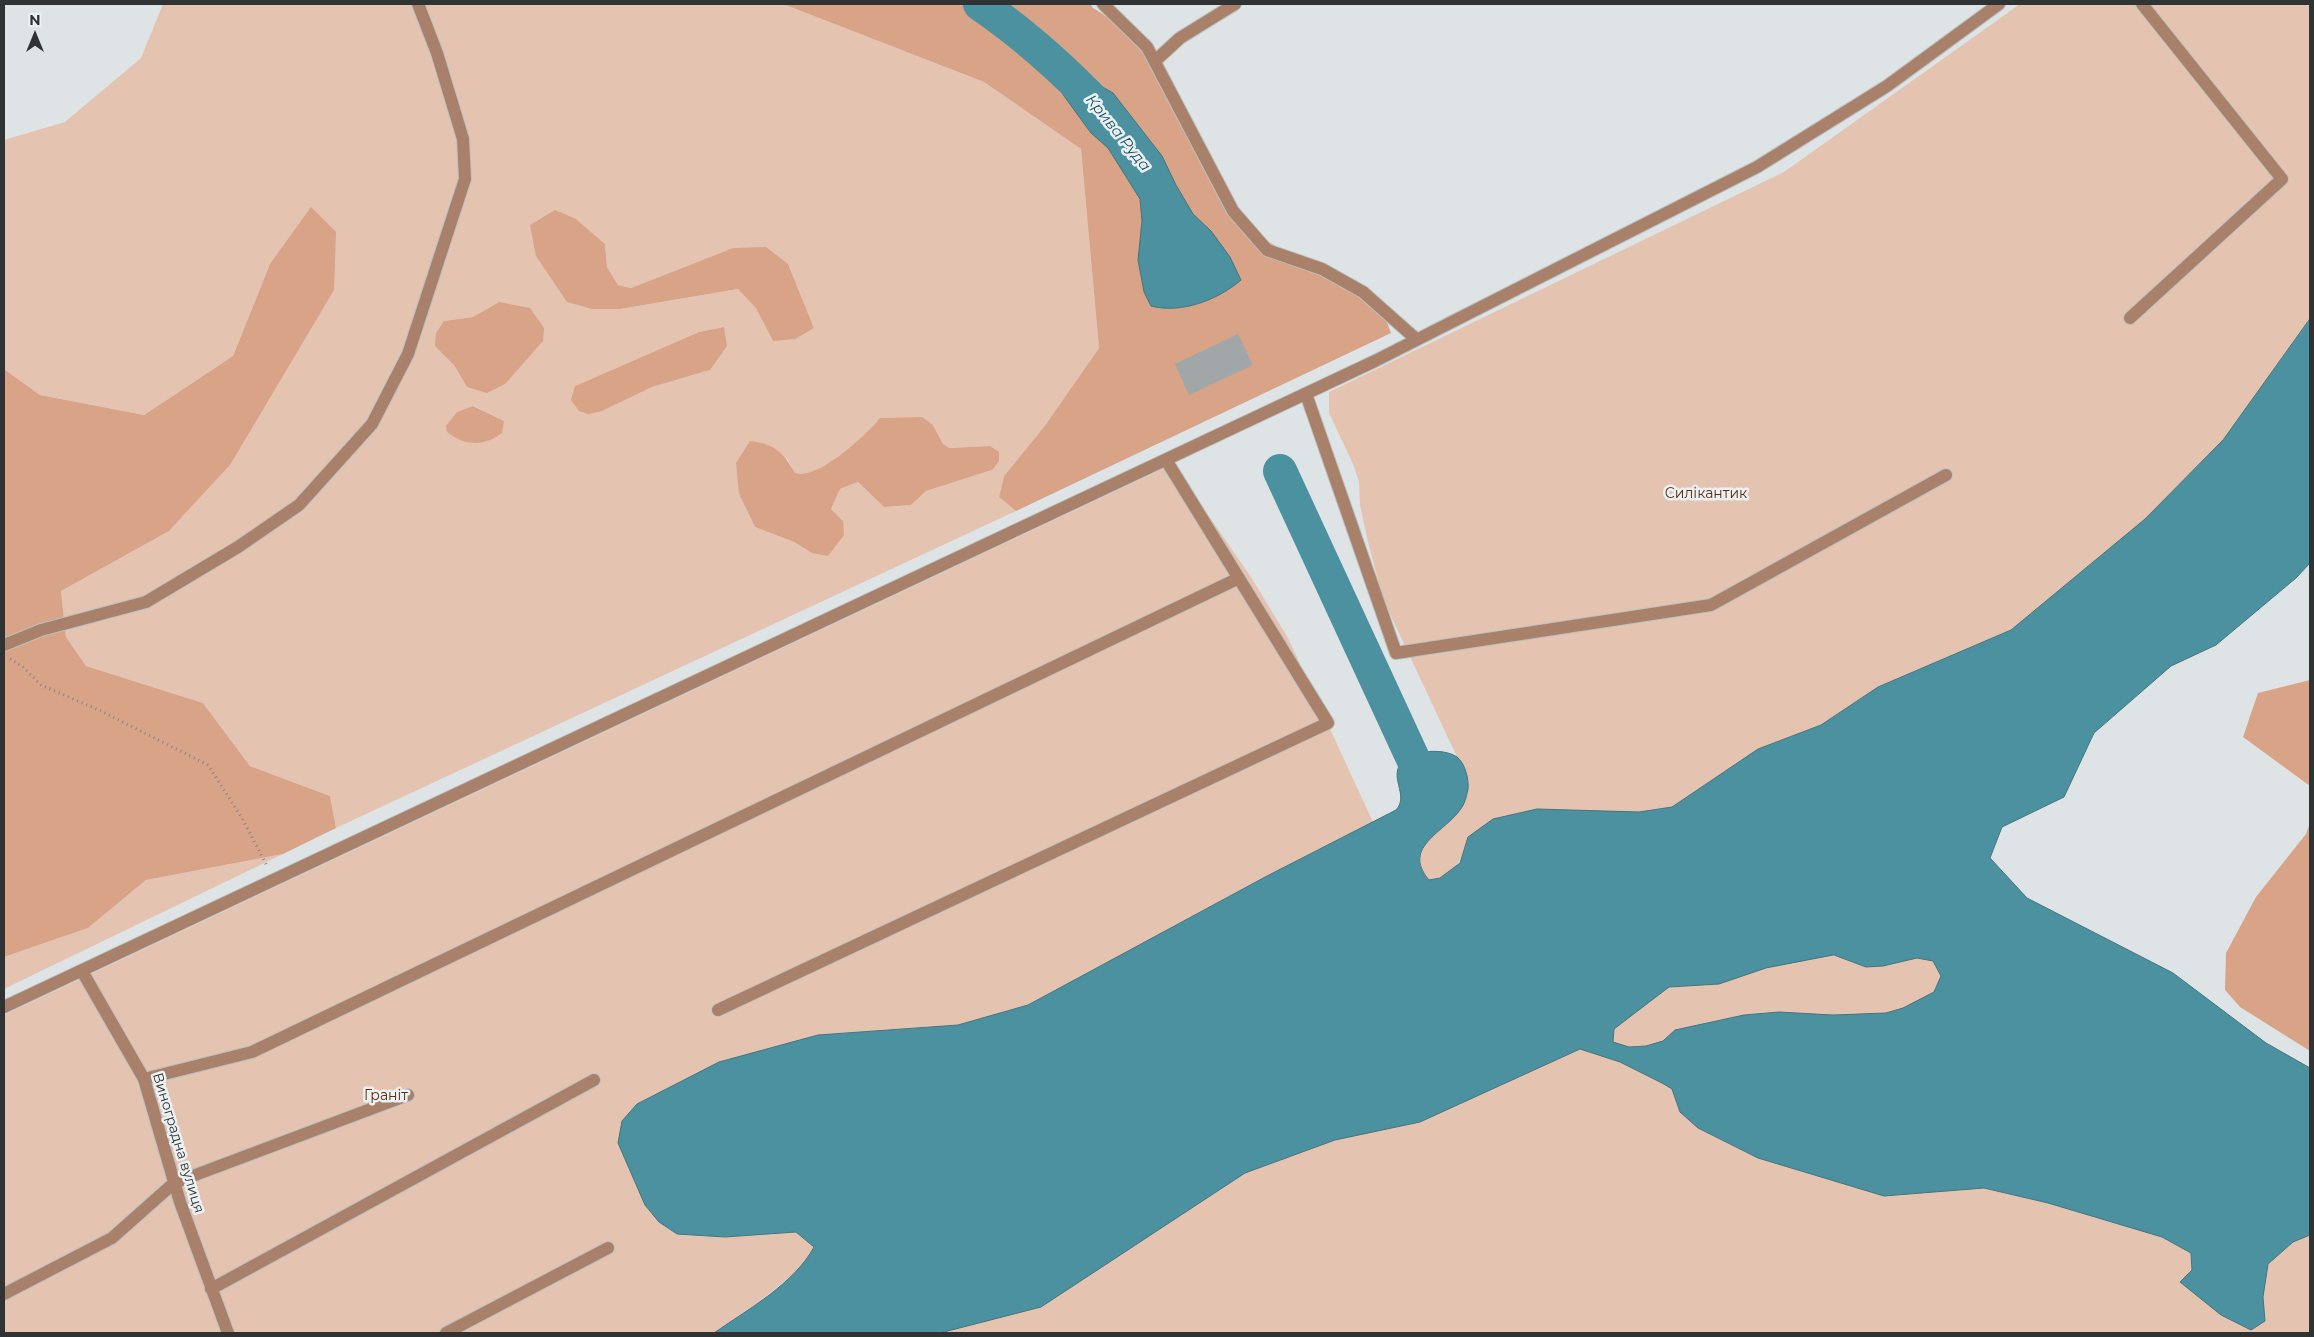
<!DOCTYPE html>
<html>
<head>
<meta charset="utf-8">
<style>
  body { margin:0 }
  #map { position:relative; width:2314px; height:1337px; overflow:hidden; background:#dee4e5; font-family:Montserrat,sans-serif }
  canvas { display:block }
  .frame { position:absolute; inset:0; border:5px solid #303333; pointer-events:none }
  .north { position:absolute; left:10px; top:10px; width:50px; height:50px; -webkit-text-stroke:4px #ecf1f3; paint-order:stroke; rotate:0deg; font-size:14px; font-weight:700; line-height:20px; text-align:center; color:#303333 }
  .north::after { content:''; display:block; margin:auto; width:18px; height:22px; background:#303333; clip-path:polygon(50% 0,100% 100%,50% 72%,0 100%) }
</style>
</head>
<body>
<div id="map">
<canvas width="2314" height="1337"></canvas>
<div class="frame"></div>
<div class="north">N</div>
</div>
<script>
const ctx = document.querySelector('canvas').getContext('2d');
ctx.lineJoin = 'round';
function fillPath(path, color) { ctx.fillStyle = color; ctx.fill(path, 'evenodd'); }
function trace(path, color, width, dash) { ctx.strokeStyle = color; ctx.lineWidth = width; ctx.lineCap = dash ? 'butt' : 'round'; ctx.setLineDash(dash || []); ctx.stroke(path); }
function write(font, color, halo, rows, align = 'center') {
  ctx.font = font + ' Montserrat,sans-serif'; ctx.lineWidth = 5; ctx.setLineDash([]); ctx.textBaseline = 'middle'; ctx.strokeStyle = halo; ctx.fillStyle = color; for (const [text, x, y, turn = 0] of rows) {
    ctx.save(); ctx.translate(x, y); ctx.rotate((+turn || 0) * Math.PI / 180); ctx.textAlign = isNaN(turn) ? turn : align; if (halo) ctx.strokeText(text, 0, 0); ctx.fillText(text, 0, 0); ctx.restore();
  }
}
const green = new Path2D(`
  M163,4H783L984,82L1081,149L1099,348L1044,427L1004,476L999,497L1016,511L336,828L330,796L250,766L203,703L86,666L66,637L61,591L169,531L230,465L239,448L270,264L233,356L144,415L40,395L4,369V140L65,122L141,58ZM576,219L605,244L607,267L618,285L631,288L733,248L788,264L814,328L773,341L756,307L738,289L620,309ZM499,302L467,387L454,365L444,321L473,317ZM724,327L710,370L652,387L602,411L575,386L699,332ZM474,406L504,421L457,412ZM880,418L933,425L943,444L949,448L990,446L992,470L926,491L911,505L884,507L858,482L840,489L831,509L843,521L812,553L794,542L755,527L739,494L787,458L795,474C817,481 866,435 880,418Z
  M2020,4H2310V319L2223,440L2145,519L2011,630L1878,687L1821,725L1758,749L1672,807L1468,837C1461,861 1456,876 1429,880L1421,870L1420,857L1427,841L1443,826L1463,765L1457,757L1383,599L1368,542L1360,505L1359,482L1353,464L1329,413V392L1784,172Z
  M1173,464L1251,577L1288,638L1373,822L1267,876L1028,1005L958,1025L818,1035L659,1222L677,1234L726,1237L796,1232L814,1247L804,1266L757,1303L714,1333H4V1015Z
  M1676,837L1956,893L2310,1156V1333H787Z
  M283,854L4,989V957L88,928L146,880Z`);
const forest = new Path2D(`
  M783,4H1090L1093,8L1138,36L1238,214L1269,242L1353,291L1384,314L1391,333L1016,511L999,497L1004,476L1044,427L1099,348L1081,149L984,82Z
  M311,207L336,232L334,290L230,465L169,531L61,591L66,637L86,666L203,703L250,766L330,796L336,828L283,854L146,880L88,928L4,957V369L40,395L144,415L233,356L270,264Z
  M555,210L576,219L605,244L607,267L618,285L631,288L733,248L766,247L788,264L814,328L795,339L773,341L756,308L738,289L620,309H592L567,302L536,256L530,225Z
  M499,302L530,308L544,328L543,341L505,384L487,393L467,387L454,365L435,346L436,333L444,321L473,317Z
  M724,327L727,346L710,370L652,387L602,411L588,414L579,411L571,400L575,386L699,332Z
  M473,406L504,421L502,433C483,447 465,446 447,432L446,426L457,412Z
  M922,417L933,425L943,444L949,448L990,446L999,452V461L992,470L926,491L911,505L884,507L858,482L840,489L831,509L843,521L844,535L828,556L812,553L794,542L755,527L739,494L736,463L750,441C775,444 783,452 795,473C817,481 866,435 880,418Z
  M2310,680V786L2243,737L2258,693Z
  M2310,823V1051L2240,1007L2225,990L2226,953L2256,897L2306,834Z`);
const water = new Path2D(`
  M1071,77H1085L1113,93L1162,156L1176,185L1193,214L1211,231L1230,257L1241,280C1218,300 1181,314 1151,306L1144,292L1138,260L1142,221L1140,199L1108,148L1091,133L1064,96L1060,89L1062,82Z
  M2310,319V563L2296,578L2216,645L2171,666L2094,733L2064,797L2002,827L1990,858L2027,898L2173,973L2266,1043L2310,1068V1235L2293,1242L2268,1264L2263,1297L2265,1321L2251,1330L2221,1315L2180,1282L2192,1270L2191,1253L2162,1237L2048,1203L1984,1188L1884,1196L1758,1158L1698,1128L1680,1112L1672,1089L1662,1083L1620,1062L1580,1049L1420,1122L1335,1140L1245,1173L1041,1307L940,1333H714C747,1310 795,1283 814,1247L796,1232L725,1237L677,1234L659,1222L645,1205L618,1143L622,1121L637,1104L719,1062L818,1035L958,1025L1028,1005L1267,876L1396,810C1410,795 1387,776 1403,761C1414,750 1444,748 1457,757C1465,763 1469,779 1468,789C1467,794 1465,803 1462,807C1448,831 1400,846 1429,880L1440,878L1460,863L1468,837L1493,819L1537,809L1639,812L1672,807L1758,749L1821,725L1878,687L2011,630L2145,519L2223,440ZM1834,955L1866,967L1883,966L1917,958L1933,961L1941,976L1934,992L1903,1008L1886,1013L1833,1015L1779,1012L1744,1015L1675,1030L1663,1041L1646,1046L1629,1047L1613,1042L1614,1029L1669,987L1719,984L1766,968Z`);
const river = new Path2D(`
  M980,4C1024,34 1065,71 1102,110
  M1280,471L1415,763`);
const building = new Path2D(`
  M1238,334L1253,365L1189,395L1175,364Z`);
const path = new Path2D(`
  M10,659L23,667L41,685L101,711L208,765L242,818L267,866`);
const minor = new Path2D(`
  M1103,4L1147,47L1233,211L1267,250L1322,269L1363,292L1416,339
  M1155,61L1180,38L1235,4
  M2130,318L2282,179L2142,4
  M1306,394L1396,653L1711,605L1946,475
  M4,645L41,630L146,602L238,547L299,505L372,424L408,354L465,179L463,139L437,53L418,4
  M82,971L144,1079L180,1202L228,1333
  M4,1007L1375,361L1757,167L1887,86L1999,4
  M718,1010L1328,723L1166,460
  M144,1079L252,1052L1239,578
  M211,1289L594,1080
  M4,1294L112,1238L174,1183L408,1095
  M446,1333L608,1248`);
const parkNames = [
  ["Силікантик",1706,494],
  ["Граніт",386,1096]
];
const streetNames = [
  ["Виноградна вулиця",178,1143,73]
];
const waterNames = [
  ["Крива Руда",1118,133,51]
];
fillPath(green, '#e5c3b1');
fillPath(forest, '#d8a386');
fillPath(water, '#4b91a0');
trace(water, '#43757f', 1);
trace(river, '#4b91a0', 34);
fillPath(building, '#a1a6a8');
trace(minor, '#bbc1c1', 14);
trace(path, '#838888', 3, [1, 4]);
trace(minor, '#a9806a', 12);
write('14px', '#5e2d0d', '#ecf1f3', parkNames);
write('14px', '#303333', '#ecf1f3', streetNames);
write('italic 15px', '#195561', '#ecf1f3', waterNames);
</script>
</body>
</html>
